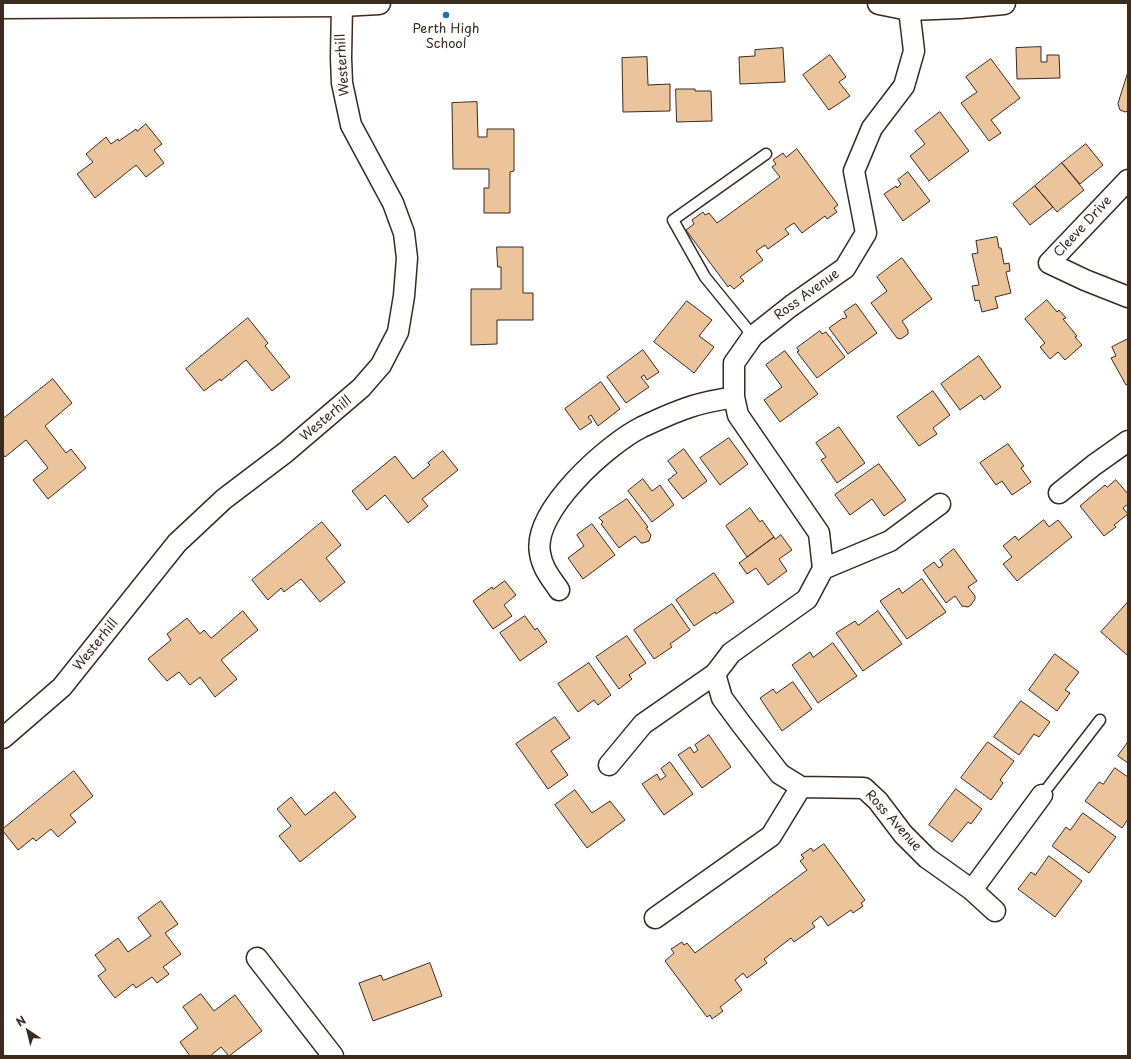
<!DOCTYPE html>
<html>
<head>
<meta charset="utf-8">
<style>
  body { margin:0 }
  #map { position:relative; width:1131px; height:1059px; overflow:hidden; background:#fff; font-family:"Playpen Sans",sans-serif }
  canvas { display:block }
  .frame { position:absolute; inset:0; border:4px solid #3b2a1e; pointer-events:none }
  .north { position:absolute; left:8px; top:1011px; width:40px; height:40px; -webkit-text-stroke:3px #fff; paint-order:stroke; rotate:325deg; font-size:11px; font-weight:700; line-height:16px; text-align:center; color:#3b2a1e }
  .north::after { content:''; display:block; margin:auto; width:14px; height:18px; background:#3b2a1e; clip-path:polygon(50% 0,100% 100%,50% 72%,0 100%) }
</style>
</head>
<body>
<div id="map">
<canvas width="1131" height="1059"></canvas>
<div class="frame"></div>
<div class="north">N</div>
</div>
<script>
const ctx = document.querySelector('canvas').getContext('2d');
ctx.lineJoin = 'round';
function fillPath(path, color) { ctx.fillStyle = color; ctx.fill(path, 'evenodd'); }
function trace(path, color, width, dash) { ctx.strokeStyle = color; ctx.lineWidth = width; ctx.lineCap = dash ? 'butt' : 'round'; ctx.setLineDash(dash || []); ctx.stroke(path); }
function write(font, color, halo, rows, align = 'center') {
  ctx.font = font + ' "Playpen Sans",sans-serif'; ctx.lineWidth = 3.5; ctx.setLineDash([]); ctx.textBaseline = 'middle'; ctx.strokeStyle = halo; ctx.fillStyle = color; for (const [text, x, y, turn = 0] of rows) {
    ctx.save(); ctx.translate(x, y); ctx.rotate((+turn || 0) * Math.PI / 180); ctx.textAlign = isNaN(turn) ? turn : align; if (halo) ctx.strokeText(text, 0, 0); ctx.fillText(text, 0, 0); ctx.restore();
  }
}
const building = new Path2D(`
  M1041,47V62H1047V55H1059L1060,78L1017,79L1016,48Z
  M783,48L785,82L740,84L739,57L755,56V50Z
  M830,55L846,77L839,82L850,96L829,110L803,75Z
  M647,57L648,85L670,84V111L623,112L622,58Z
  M991,59L1020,98L991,120L1001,133L989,141L961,103L977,92L966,77Z
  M1128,72V111L1125,112L1120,110L1118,104Z
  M676,89H695V91H711L712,121L677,122Z
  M477,102L478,137H487V129H514V171L510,172V213H484V188H489V169H453L452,103Z
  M940,112L969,151L929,181L910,156L925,144L915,131Z
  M146,124L162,144L154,150L164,163L146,177L136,165L95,198L77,174L93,162L86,154L106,137L111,144L118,139L119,141L136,129L137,131Z
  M1086,144L1103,165L1080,184L1062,163Z
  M797,149L838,205L834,208L837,212L827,219L825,216L802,233L794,223L785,229L789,234L768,249L765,245L756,251L763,260L740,277L744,281L734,289L730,285L728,287L686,230L694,224L692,220L703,212L705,215L709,213L717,223L780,177L772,167L776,164L773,160L783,153L786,157Z
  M1062,163L1084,190L1057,212L1035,186Z
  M908,172L930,201L903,221L884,194L896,186L897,188L901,184L898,180Z
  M1035,186L1053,207L1030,225L1013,204Z
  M997,237L999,248H1001L1004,264L1009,263L1010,271L1006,272L1011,293L995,297L998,308L982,312L979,300L975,301L972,286L979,285L972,254L978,253L976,241Z
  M497,247H523V293H533V320H497V344L471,345V289H501V267H498Z
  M902,258L932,299L902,321L908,330V334L901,339L897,338L871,303L887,291L877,277Z
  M1047,300L1057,312L1059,310L1066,318L1063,319L1077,336L1075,337L1082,345L1065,360L1058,352L1050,359L1040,347L1045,343L1025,319Z
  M687,301L712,320L699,336L714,347L694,373L654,342Z
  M856,304L877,333L848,354L829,328L843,318L844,319L847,317L844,312Z
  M248,318L268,343L265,346L290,377L272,391L246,360L221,381L220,379L204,391L186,369Z
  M820,331L822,334L826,332L845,357L817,378L797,352L799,351L797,348Z
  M1128,339V384L1126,385L1111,358L1116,356L1112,347Z
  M643,350L659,372L647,380L644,375L641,377L649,387L626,403L607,377Z
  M785,351L818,394L780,422L764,400L782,387L766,365Z
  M979,356L1001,387L984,400L981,395L960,410L941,384Z
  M53,379L72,403L45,426L66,453L71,449L86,468L48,499L33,480L48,468L26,440L5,457L3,454V419Z
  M601,382L620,409L598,426L591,415L588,417L592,422L580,430L565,409Z
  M933,391L950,415L933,428L937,434L919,446L897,417Z
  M839,427L865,463L837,483L821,460L826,457L816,443Z
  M729,438L748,464L720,485L700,458Z
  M1008,444L1024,466L1021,468L1031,482L1012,495L1002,481L996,485L980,463Z
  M684,449L707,481L683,499L668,480L677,473L668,461Z
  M443,451L458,470L422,499L428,506L408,523L385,495L367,510L352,491L395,456L413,479L430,465L428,463Z
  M879,464L906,500L884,516L872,499L850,515L835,495Z
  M643,479L652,491L660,485L674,505L652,522L628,491Z
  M1116,480L1128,494V504L1123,508L1128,514L1114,525L1116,527L1104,536L1080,506L1105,485L1107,487Z
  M627,499L648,527L646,528L651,535L649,541L643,543H641L635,536L619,548L601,524L603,522L599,518Z
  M750,508L760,522L762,520L774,537L747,557L726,526Z
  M1044,520L1049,527L1058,520L1072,537L1017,581L1003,564L1012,557L1003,546L1015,536L1018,540Z
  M322,522L341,545L326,558L345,582L320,602L301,579L284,592L281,588L268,600L252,580Z
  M592,524L615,555L583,579L568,558L584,546L577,535Z
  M781,535L792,550L779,559L787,571L768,585L756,568L747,574L739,563L774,537L775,539Z
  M954,549L977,581L968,587L975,596V599L971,605L968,607L962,606L955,596L946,603L923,570L934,562L939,568L943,565L940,560Z
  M714,573L734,602L716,614L715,612L694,626L676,600Z
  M922,579L946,612L907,639L880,601L899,588L902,593Z
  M505,581L516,595L504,605L512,616L493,629L473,601L492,587L493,589Z
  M1128,602V653L1127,655L1101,632Z
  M672,604L690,630L670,644L672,647L654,659L634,630Z
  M243,611L258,630L221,660L237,679L215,697L200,677L190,685L179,672L167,681L148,659L171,640L167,634L187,618L200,634L204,630L211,638Z
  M878,611L902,644L863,671L836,633L855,621L858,625Z
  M525,616L535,630L537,628L547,642L520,661L500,633Z
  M627,636L646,663L629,675L632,679L619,689L596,657Z
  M833,643L857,676L818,703L792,665L810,652L813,657Z
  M1055,654L1079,672L1065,690L1070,693L1057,711L1029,690Z
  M589,663L611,695L598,705L594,700L578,712L558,684Z
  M793,682L812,709L782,731L760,698L773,689L776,693Z
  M1021,701L1050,722L1039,737L1034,734L1019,755L994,737Z
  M555,717L570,738L551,751L568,775L548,789L516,744Z
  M709,735L731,767L702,788L678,755L690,747L694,753L698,750L695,745Z
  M988,742L1014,761L1000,780L1003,783L991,800L961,778Z
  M1128,742V763L1118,756Z
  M670,762L693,794L664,815L642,784L657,774L660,780L666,776L661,769Z
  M1115,768L1128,777V819L1122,828L1085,801L1099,782L1103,784Z
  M74,771L93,796L70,815L76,822L58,837L51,829L36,841L33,838L18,850L3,831V829Z
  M956,789L982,809L971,824L968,822L952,842L929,825Z
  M575,790L592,813L610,801L625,820L587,848L555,805Z
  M335,792L356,817L300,862L279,836L291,826L277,809L291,797L305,815Z
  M1083,813L1116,837L1089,873L1052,846L1066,827L1070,830Z
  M824,844L865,900L861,903L863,906L853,913L851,910L828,926L821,916L812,923L815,927L794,942L791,938L764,959L767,963L747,978L743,973L735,980L742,990L720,1007L723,1011L712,1019L710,1015L707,1017L665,961L674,953L671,949L682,942L684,945L687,943L695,953L807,870L800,861L804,858L801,855L811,848L813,851Z
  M1049,856L1082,881L1055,917L1018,889L1031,872L1035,875Z
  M161,901L178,924L165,933L181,954L163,967L169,974L157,983L152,977L136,988L133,984L115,998L98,976L106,970L95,955L118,938L128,952L151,936L138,918Z
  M430,963L442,996L373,1021L359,983L381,975L383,980Z
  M201,994L214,1011L235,995L262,1031L229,1056L221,1047L210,1056H190L180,1042L198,1028L183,1007Z`);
const lane = new Path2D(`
  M753,336L705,277L673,220L766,154
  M1042,795L1100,720`);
const street = new Path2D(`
  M1128,180L1049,263L1085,280L1128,297
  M1059,493L1094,465L1128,441
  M823,569L890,541L940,504
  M559,590C551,578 542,568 540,553C532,511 608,444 642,427C657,420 672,413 687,408C702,402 719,400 734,397
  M3,738L62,687L177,543L224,499L286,452L361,388L381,365L398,332L404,296L407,258L404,233L393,203L351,125L342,83L341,58L342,5
  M609,765L643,724L715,674
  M801,787L780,774L742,725L722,698L715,674L731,653L807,599L823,569L819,533L738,415L734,397V363L753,336L791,306L845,268L866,233L854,171L872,128L904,86L914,51L909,9L910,3
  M972,890L1042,795
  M655,918L771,836L801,787L864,788L878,801L903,834L927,858L972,890L995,911
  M257,958L333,1056`);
const secondary = new Path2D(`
  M879,3L909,9L960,7L1004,3
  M3,7L342,5L379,3`);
const markers = [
  [446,15,4,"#1f6fb2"]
];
const poiNames = [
  ["Perth High",446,29],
  ["School",446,44]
];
const streetNames = [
  ["Westerhill",343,65,-94],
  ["Cleeve Drive",1083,227,-47],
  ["Ross Avenue",807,295,-36],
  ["Westerhill",326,419,-40],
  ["Westerhill",96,645,-51],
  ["Ross Avenue",893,821,48]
];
fillPath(building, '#ebc49b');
trace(building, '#3b2a1e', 1);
trace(lane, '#3b2a1e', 13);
trace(street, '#3b2a1e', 23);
trace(secondary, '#3b2a1e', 25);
trace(lane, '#fff', 10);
trace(street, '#fff', 20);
trace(secondary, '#fff', 22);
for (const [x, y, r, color] of markers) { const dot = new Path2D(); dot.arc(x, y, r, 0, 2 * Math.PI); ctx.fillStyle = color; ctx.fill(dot); trace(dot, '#fff', 1.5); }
write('13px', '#3b2a1e', '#fff', poiNames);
write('13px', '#3b2a1e', '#fff', streetNames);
</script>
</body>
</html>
